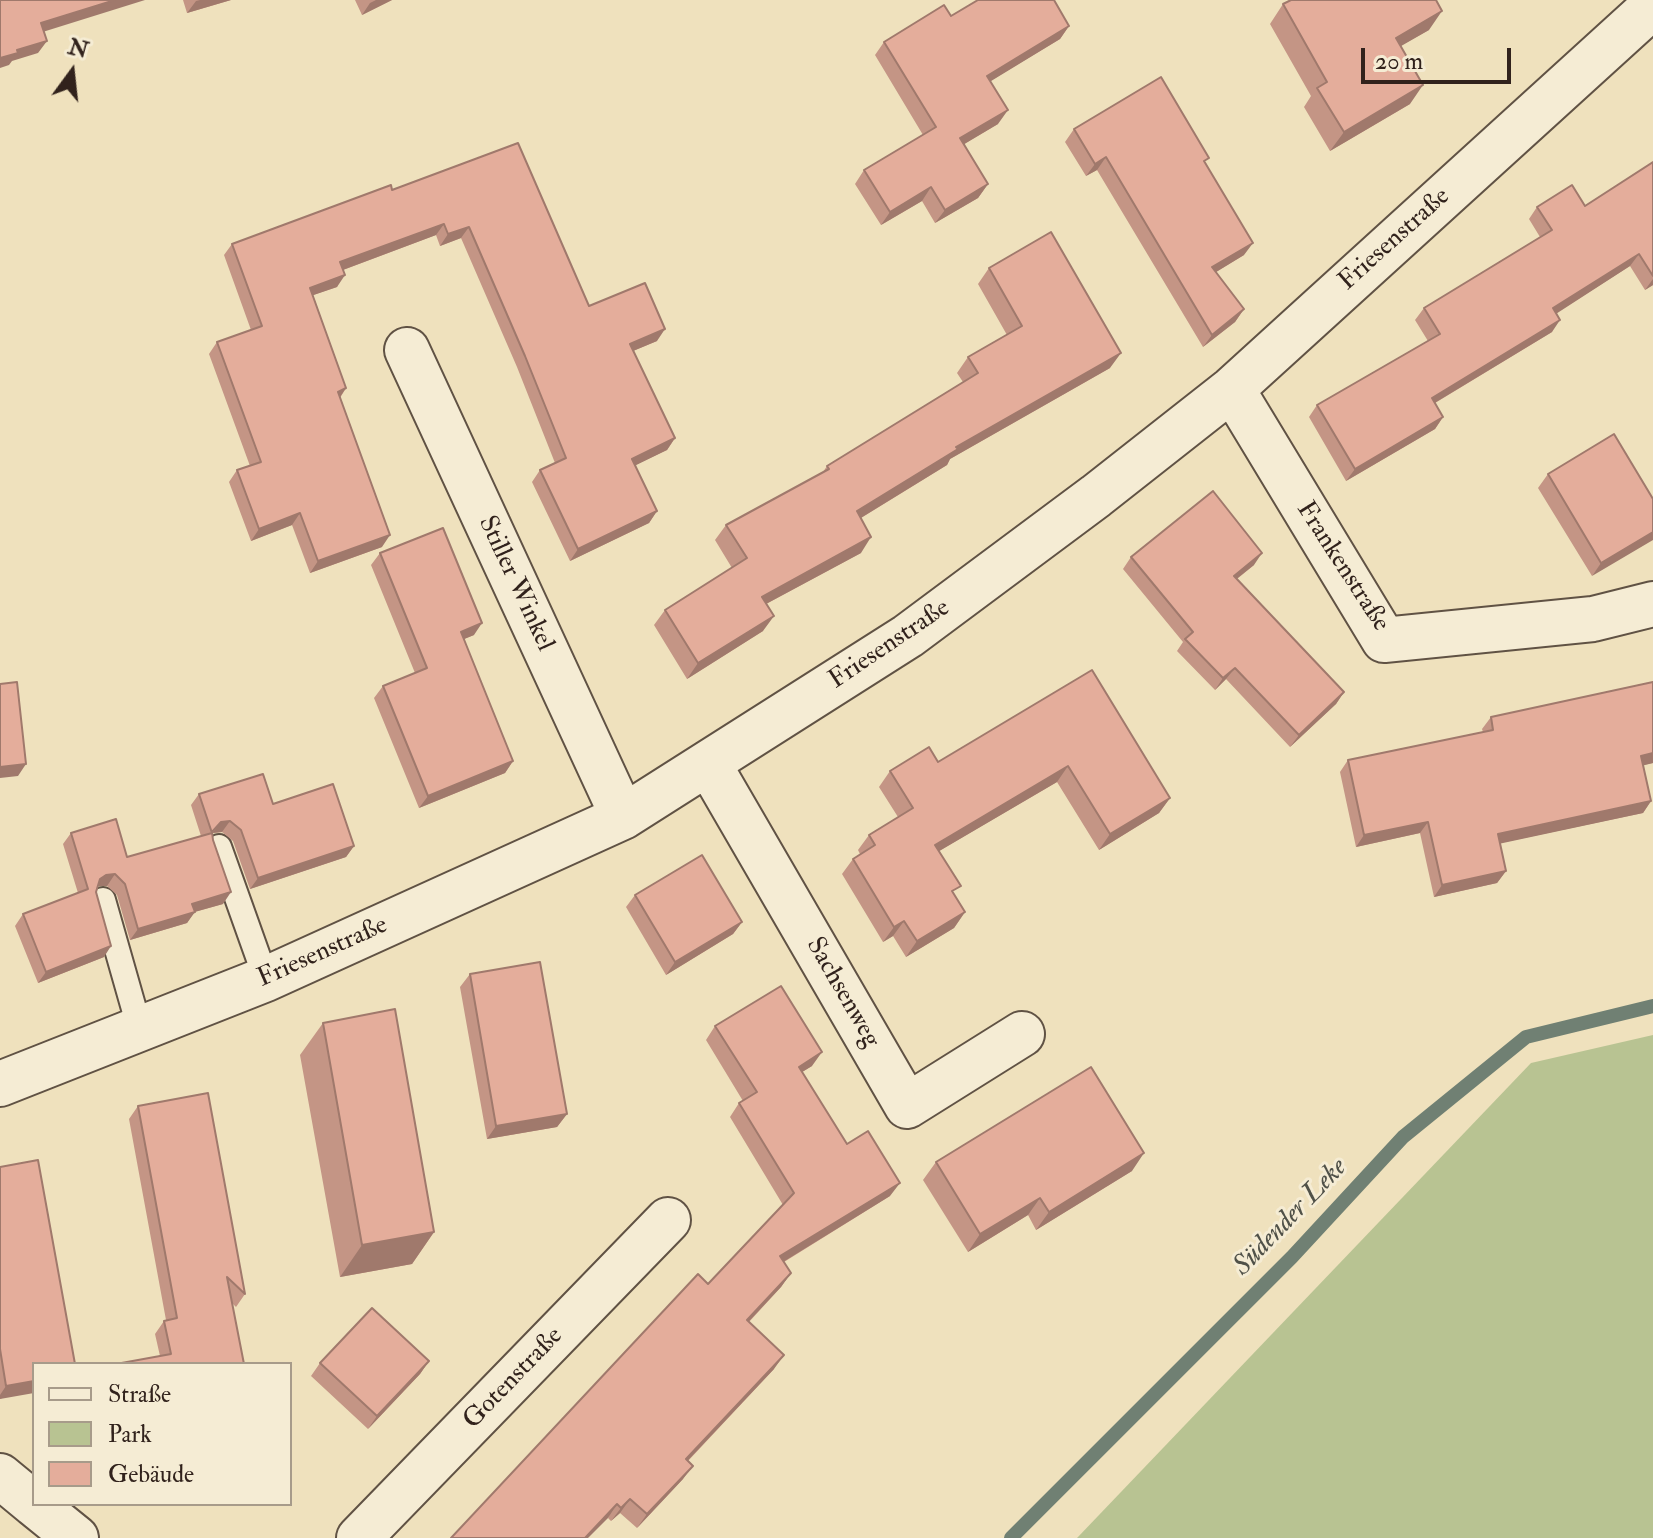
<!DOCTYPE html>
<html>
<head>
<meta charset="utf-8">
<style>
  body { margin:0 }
  #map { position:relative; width:1653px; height:1538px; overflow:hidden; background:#efe1bd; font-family:"IM FELL Double Pica",serif }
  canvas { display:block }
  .legend { position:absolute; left:32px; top:1362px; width:260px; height:144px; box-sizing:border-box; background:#f5ecd4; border:2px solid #a79b8a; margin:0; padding:10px 14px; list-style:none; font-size:24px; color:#31221c }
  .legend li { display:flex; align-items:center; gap:16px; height:40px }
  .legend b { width:40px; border:2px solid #a79b8a }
  .north { position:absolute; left:32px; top:32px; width:80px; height:80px; -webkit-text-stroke:6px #f5ecd4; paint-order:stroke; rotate:15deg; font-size:22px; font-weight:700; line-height:32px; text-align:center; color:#31221c }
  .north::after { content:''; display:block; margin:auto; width:28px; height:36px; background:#31221c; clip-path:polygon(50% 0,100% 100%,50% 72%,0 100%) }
  .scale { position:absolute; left:1361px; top:48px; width:150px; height:36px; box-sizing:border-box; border:4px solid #31221c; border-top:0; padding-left:10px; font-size:24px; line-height:28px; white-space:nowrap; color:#31221c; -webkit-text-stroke:6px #f5ecd4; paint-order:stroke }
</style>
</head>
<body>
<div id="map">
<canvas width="1653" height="1538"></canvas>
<ul class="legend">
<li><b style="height:10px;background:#f5ecd4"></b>Straße</li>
<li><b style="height:22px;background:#b8c392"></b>Park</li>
<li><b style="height:22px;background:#e4ad9b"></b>Gebäude</li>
</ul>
<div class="north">N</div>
<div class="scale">20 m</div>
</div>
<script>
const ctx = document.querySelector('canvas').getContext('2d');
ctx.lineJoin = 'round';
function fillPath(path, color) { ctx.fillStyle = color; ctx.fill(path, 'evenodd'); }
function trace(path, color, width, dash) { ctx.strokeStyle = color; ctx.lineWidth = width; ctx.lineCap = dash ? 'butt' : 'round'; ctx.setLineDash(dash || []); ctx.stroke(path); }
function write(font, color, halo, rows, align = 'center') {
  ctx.font = font + ' "IM FELL Double Pica",serif'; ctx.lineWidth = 6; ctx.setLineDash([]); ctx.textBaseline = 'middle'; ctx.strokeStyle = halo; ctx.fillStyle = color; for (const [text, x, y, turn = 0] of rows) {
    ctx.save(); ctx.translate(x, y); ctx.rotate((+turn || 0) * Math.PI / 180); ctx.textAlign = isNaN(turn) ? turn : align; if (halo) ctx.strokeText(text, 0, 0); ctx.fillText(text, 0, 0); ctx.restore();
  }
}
const green = new Path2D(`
  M1653,1035V1538H1077L1531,1063Z`);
const stream = new Path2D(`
  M1011,1538L1292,1257L1403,1137L1526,1037L1653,1006`);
const service = new Path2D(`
  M219,847L266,979
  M103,900L140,1030`);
const minor = new Path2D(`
  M407,350L623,817
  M1232,389L1384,640L1593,619L1653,604
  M708,763L907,1106L1022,1034
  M0,1084L266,979L623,817L908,636L1096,496L1232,389L1653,6
  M0,1476L34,1504
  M34,1504L76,1538
  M359,1538L668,1220`);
const wall = new Path2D(`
  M183,0H231L187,13Z
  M355,0H392L362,15Z
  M1283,4L1429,30L1400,46L1410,104L1330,151L1304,107L1311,96L1270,24Z
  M951,16L1069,26L1060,39L990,81L998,124L964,144L988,184L978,198L935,223L922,201L881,225L855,184L864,170L923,135L875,55L884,42Z
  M1074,129L1206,163L1244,255L1216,272L1244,309L1235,322L1203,347L1097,170L1086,176L1065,142Z
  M518,143L589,306L657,341L633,351L675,438L667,450L635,465L657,511L649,523L570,561L532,482L540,470L555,463L517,367L461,238L440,246L436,235L343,270L337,287L313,295L346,388L340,398L382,547L310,573L292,525L251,541L229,482L237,470L250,466L209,354L217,342L251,330L224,255L232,244L392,190Z
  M1653,162V285L1645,290L1630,266L1556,313L1552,332L1435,403L1443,417L1435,429L1346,481L1309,417L1317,405L1428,341L1415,320L1424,308L1540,237L1529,219L1537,207L1585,206Z
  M989,268L1110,368L950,459L947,465L861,518V553L766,604L763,631L687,679L654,625L665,610L732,568L715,540L726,525L823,472L827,466L963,382L957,373L968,357L1007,335L978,284Z
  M1548,474L1653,499L1592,576L1538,488Z
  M380,553L474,635L464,639L513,761L505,773L419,808L374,698L383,686L415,673L371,565Z
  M1131,557L1254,565L1237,579L1344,692L1336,704L1290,747L1226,679L1215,690L1177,651L1183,642L1123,569Z
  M1092,670L1170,798L1159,813L1099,850L1057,782L939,851L954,895L965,912L954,928L906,957L893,936L883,942L842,874L853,859L860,854L858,850L869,835L898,817L879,787L890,771L938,762Z
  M1491,717L1653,763L1643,765L1651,801L1643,813L1500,843L1506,871L1497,883L1434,897L1420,833L1356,847L1340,772L1348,760L1483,732L1482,729Z
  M199,794L273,804L354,846L346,857L250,889L233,841L222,832L213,833V840L223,904L194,912L187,923L130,940L117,895L107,886H98L96,892L104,957L38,983L15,926L23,914L78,893L63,844L71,833L127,857L201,836L191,805Z
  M635,895L742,922L733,934L666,975L626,907Z
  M470,974L567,1114L557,1127L487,1139L460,987Z
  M323,1023L434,1232L412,1264L340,1277L300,1055Z
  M715,1026L812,1066L802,1072L847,1144L890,1196L784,1262L791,1273L781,1287L749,1322L774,1369L688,1461L683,1479L637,1528L620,1513L611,1521L608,1518L708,1284L783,1205L730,1117L739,1103L743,1101L706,1040Z
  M138,1106L245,1294L236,1307L232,1303L244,1364L160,1356L155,1334L164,1321L166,1320L129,1119Z
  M936,1162L1132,1171L1036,1230L1028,1215L968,1252L923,1180Z
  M0,1167L75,1364L0,1399Z
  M429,1361L420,1374L368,1429L311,1376L320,1363Z`);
const shadedWall = new Path2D(`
  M115,0H145L33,35L41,23Z
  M200,0H231L187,13L196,1Z
  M376,0H392L362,15L370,3Z
  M1442,11L1429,30L1382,57L1396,38Z
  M1069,26L1060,39L978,89L987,76Z
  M47,41L38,53L12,61L9,65L0,68V58L17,50Z
  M1423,85L1410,104L1330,151L1344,132Z
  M1008,110L998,124L951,152L960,138Z
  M1106,157L1097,170L1086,176L1095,164Z
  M988,184L978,198L935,223L945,210Z
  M931,187L922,201L881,225L890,212Z
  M444,224L436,235L332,274L340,262Z
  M469,227L461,238L440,246L448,234Z
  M1253,243L1244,255L1203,280L1212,267Z
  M1639,254L1630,266L1545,321L1553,308Z
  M345,275L337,287L302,299L310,288Z
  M1653,279V285L1645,290Z
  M1244,309L1235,322L1203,347L1212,335Z
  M1560,320L1552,332L1423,410L1432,398Z
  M665,329L657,341L621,356L630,344Z
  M1121,353L1110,368L950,459L947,465L846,527L857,511L956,447Z
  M346,388L338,400V392Z
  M1443,417L1435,429L1346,481L1355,469Z
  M675,438L667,450L624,471L632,459Z
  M657,511L649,523L570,561L578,549Z
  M300,513L292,525L251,541L259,529Z
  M1653,532V540L1592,576L1601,563Z
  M390,535L382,547L310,573L318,561Z
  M871,537L861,553L751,612L762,597Z
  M1262,553L1254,565L1225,588L1234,576Z
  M774,616L763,631L687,679L698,663Z
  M482,623L474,635L452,644L461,632Z
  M1235,668L1226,679L1215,690L1223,678Z
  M1344,692L1336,704L1290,747L1299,735Z
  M1653,753V763L1633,768L1641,756Z
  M513,761L505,773L419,808L428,796Z
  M26,764L18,776L0,778V767Z
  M1068,766L1057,782L924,860L935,845Z
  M1170,798L1159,813L1099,850L1110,834Z
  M1651,801L1643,813L1489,846L1498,834Z
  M230,821L222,832L213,833L205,843L221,822Z
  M1428,822L1420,833L1356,847L1364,835Z
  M354,846L346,857L250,889L258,878Z
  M1506,871L1497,883L1434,897L1442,885Z
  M115,874L107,886H98L100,879L106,875Z
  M231,892L223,904L184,915L192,904Z
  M195,912L187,923L130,940L138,929Z
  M965,912L954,928L906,957L917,941Z
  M904,921L893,936L883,942L894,927Z
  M742,922L733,934L666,975L675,962Z
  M111,946L104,957L38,983L46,972Z
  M822,1052L812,1066L789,1080L799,1067Z
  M567,1114L557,1127L487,1139L496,1126Z
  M1144,1153L1132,1171L1036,1230L1049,1212Z
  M900,1183L890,1196L770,1270L780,1256Z
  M1040,1198L1028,1215L968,1252L980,1234Z
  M434,1232L412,1264L340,1277L362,1245Z
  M791,1273L781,1287L737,1334L747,1320Z
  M784,1355L774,1369L676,1473L686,1459Z
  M429,1361L420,1374L368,1429L377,1416Z
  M34,1381V1393L0,1399V1395L6,1386Z
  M693,1466L683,1479L637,1528L647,1514Z
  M630,1499L620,1513L611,1521L621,1508Z
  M617,1504L608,1518L588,1538H585Z`);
const building = new Path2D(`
  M0,0H115L41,23L47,41L17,50L18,53L0,58Z
  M978,0H1054L1069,26L987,76L1008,110L960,138L988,184L945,210L931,187L890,212L864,170L936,127L884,42L944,5L951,16Z
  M1291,0H1436L1442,11L1396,38L1423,85L1344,132L1317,88L1327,82L1283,4Z
  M1161,77L1209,158L1204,161L1253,243L1212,267L1244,309L1212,335L1106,157L1095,164L1074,129Z
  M518,143L589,306L645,283L665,329L630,344L675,438L632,459L657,511L578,549L540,470L566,458L525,356L469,227L448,234L444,224L340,262L345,275L310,288L346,388L338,392L390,535L318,561L300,513L259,529L237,470L261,462L217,342L262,326L232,244L391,185L392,190Z
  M1653,162V276L1639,254L1553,308L1560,320L1432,398L1443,417L1355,469L1317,405L1440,334L1424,308L1552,230L1537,207L1572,185L1585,206Z
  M1051,232L1121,353L956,447L958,449L857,511L871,537L762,597L774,616L698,663L665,610L747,558L726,525L829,469L827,466L978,373L968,357L1022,326L989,268Z
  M1614,434L1653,499V532L1601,563L1548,474Z
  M1213,491L1262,553L1234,576L1344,692L1299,735L1235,668L1223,678L1185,639L1193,632L1131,557Z
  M443,528L482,623L461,632L513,761L428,796L383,686L427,668L380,553Z
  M1092,670L1170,798L1110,834L1068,766L935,845L961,886L952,891L965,912L917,941L904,921L894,927L853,859L875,845L869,835L913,808L890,771L929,747L938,762Z
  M17,682L26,764L0,767V684Z
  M1653,682V753L1641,756L1651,801L1498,834L1506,871L1442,885L1428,822L1364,835L1348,760L1493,730L1491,717Z
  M263,774L273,804L333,784L354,846L258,878L241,830L230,821L221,822L212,832L213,840L231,892L192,904L195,912L138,929L125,884L115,874L106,875L100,879L96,892L111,946L46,972L23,914L88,889L71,833L116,819L127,857L212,833L199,794Z
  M702,855L742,922L675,962L635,895Z
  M540,962L567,1114L496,1126L470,974Z
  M781,986L822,1052L799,1067L847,1144L868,1131L900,1183L780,1256L791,1273L747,1320L784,1355L686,1459L693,1466L647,1514L630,1499L621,1508L617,1504L585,1538H451L698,1274L708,1284L794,1193L739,1103L757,1092L715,1026Z
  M395,1009L434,1232L362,1245L323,1023Z
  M1091,1067L1144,1153L1049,1212L1040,1198L980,1234L936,1162Z
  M208,1093L245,1294L227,1277L244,1364H116L171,1354L164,1321L177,1318L138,1106Z
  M38,1160L75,1364H34V1381L6,1386L0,1349V1167Z
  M372,1308L429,1361L377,1416L320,1363Z`);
const streetNames = [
  ["Friesenstraße",1395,240,-42],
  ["Frankenstraße",1342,567,57],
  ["Stiller Winkel",515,584,65],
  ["Friesenstraße",890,645,-34],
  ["Friesenstraße",323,953,-24],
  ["Sachsenweg",842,993,60],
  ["Gotenstraße",514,1379,-46]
];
const waterNames = [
  ["Südender Leke",1291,1218,-46]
];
fillPath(green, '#b8c392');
trace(stream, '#708073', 14);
trace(service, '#605244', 28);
trace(minor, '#605244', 48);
trace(service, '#f5ecd4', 24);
trace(minor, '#f5ecd4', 44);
fillPath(wall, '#c49585');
fillPath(shadedWall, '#a0796c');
fillPath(building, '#e4ad9b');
trace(building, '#a0796c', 2);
write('26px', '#31221c', '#f5ecd4', streetNames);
write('italic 28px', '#505148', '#f5ecd4', waterNames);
</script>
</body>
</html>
